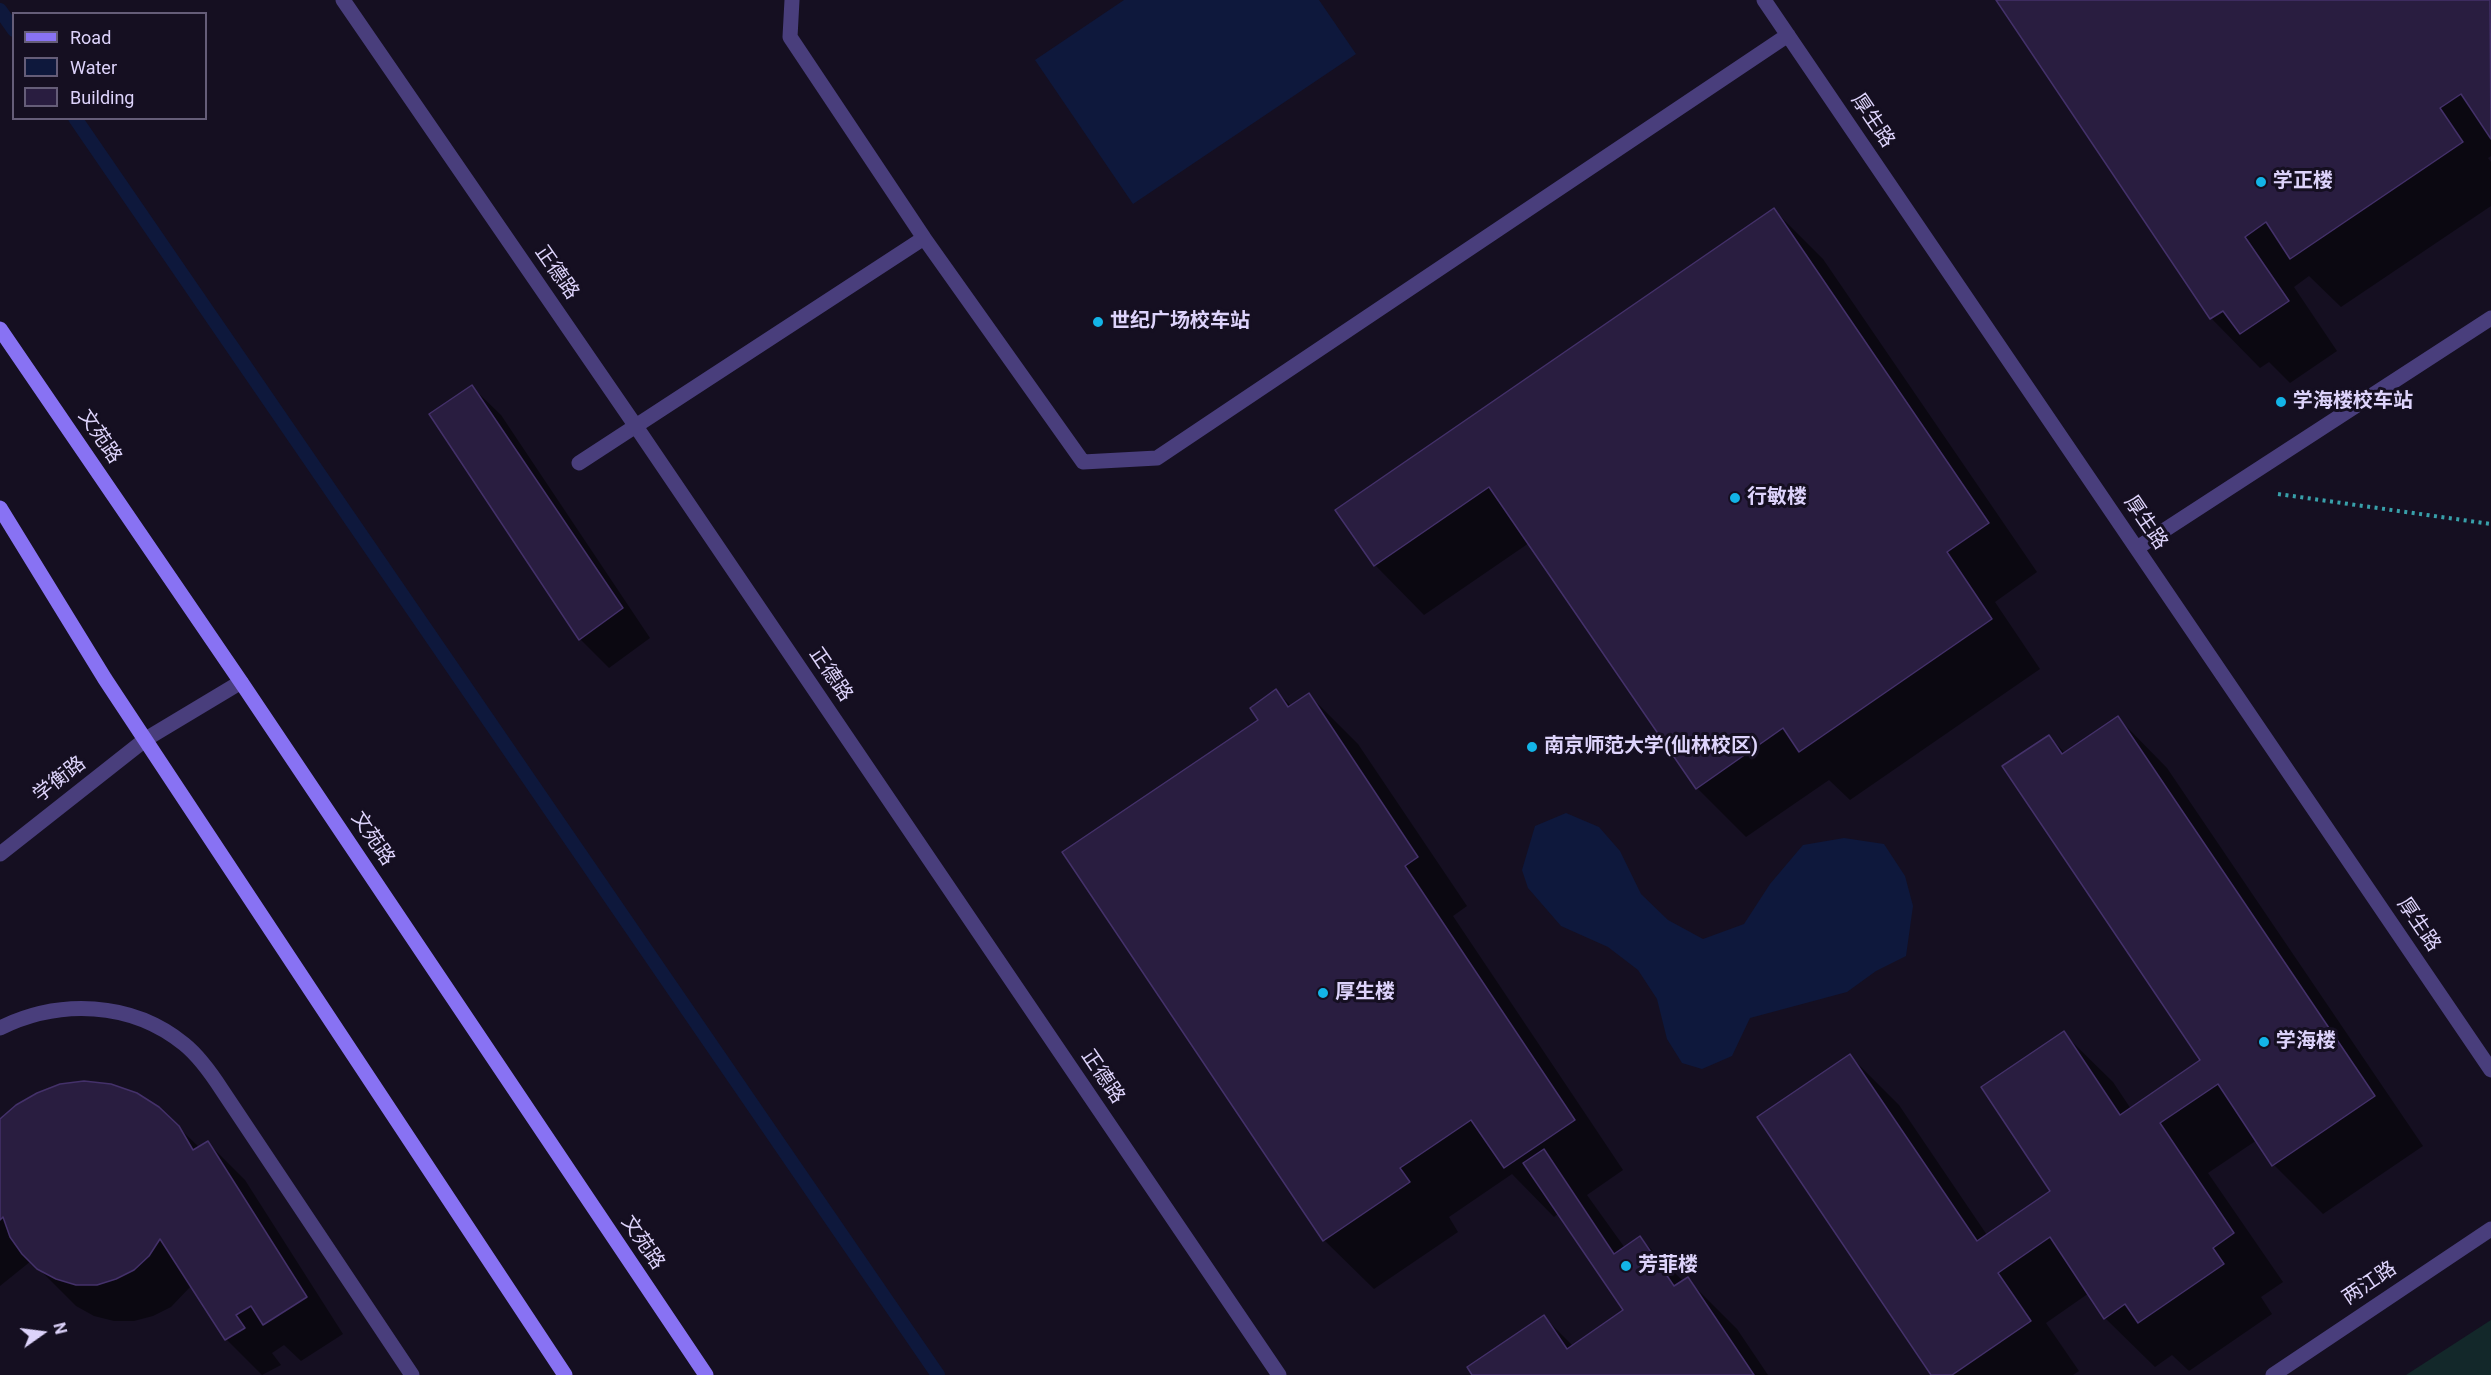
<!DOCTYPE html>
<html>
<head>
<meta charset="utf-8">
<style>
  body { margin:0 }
  #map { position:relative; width:2491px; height:1375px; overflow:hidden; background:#150f21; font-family:Roboto,sans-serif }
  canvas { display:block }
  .legend { position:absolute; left:12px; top:12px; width:195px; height:108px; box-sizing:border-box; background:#150f21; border:2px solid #655d78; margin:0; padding:8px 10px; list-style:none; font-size:18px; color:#ddd3fb }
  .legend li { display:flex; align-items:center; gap:12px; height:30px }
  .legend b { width:30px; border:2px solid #655d78 }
  .north { position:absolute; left:12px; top:1303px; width:60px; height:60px; -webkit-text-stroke:4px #150f21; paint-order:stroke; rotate:76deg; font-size:16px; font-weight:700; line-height:24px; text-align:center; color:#ddd3fb }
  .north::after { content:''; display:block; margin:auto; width:21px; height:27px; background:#ddd3fb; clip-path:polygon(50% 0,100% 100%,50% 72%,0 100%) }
</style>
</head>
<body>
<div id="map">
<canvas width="2491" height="1375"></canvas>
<ul class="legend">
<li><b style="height:8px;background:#8872f3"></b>Road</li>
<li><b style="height:16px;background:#0e183c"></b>Water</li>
<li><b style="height:16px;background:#291d40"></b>Building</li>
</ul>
<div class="north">N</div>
</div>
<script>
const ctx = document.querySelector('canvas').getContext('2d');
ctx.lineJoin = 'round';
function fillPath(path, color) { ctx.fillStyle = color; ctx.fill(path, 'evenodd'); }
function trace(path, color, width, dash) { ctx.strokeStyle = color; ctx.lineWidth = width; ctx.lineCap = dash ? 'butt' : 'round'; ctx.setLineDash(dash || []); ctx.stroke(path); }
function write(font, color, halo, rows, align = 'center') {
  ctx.font = font + ' Roboto,"Noto Sans SC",sans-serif'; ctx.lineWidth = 6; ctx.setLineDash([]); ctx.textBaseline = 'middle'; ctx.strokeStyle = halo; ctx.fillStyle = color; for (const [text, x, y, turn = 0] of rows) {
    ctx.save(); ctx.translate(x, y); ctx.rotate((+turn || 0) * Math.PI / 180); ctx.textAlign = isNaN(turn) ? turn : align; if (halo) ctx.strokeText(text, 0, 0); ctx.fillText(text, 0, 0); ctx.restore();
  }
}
const green = new Path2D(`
  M2491,1320V1375H2406Z`);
const water = new Path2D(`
  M1124,0H1319L1356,54L1133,204L1035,60Z
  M1566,813L1599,827L1620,851L1641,894L1668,920L1703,939L1744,924L1770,884L1803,845L1844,838L1884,844L1905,876L1913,906L1906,956L1876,971L1847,992L1750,1018L1732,1056L1702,1069L1682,1063L1667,1039L1657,999L1638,970L1608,947L1561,926L1528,888L1522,870L1535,826Z`);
const shadow = new Path2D(`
  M1998,0H2491V156L2488,158L2491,162V206L2341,307L2309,276L2294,287L2337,351L2290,383L2269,362L2260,368L2211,318Z
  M1774,210L1823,259L2037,572L1995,602L2040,669L1850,800L1829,780L1746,837L1697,788L1529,543L1424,615L1375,565L1337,510Z
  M472,387L501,415L650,638L609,668L580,639Z
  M1276,691L1292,707L1309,695L1358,744L1467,906L1453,916L1623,1170L1587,1195L1625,1248L1640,1238L1684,1282L1687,1279L1737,1329L1768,1375H1474L1544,1317L1573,1346L1625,1311L1559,1213L1554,1217L1512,1174L1449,1217L1458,1232L1374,1289L1324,1240L1261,721Z
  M2118,718L2167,768L2423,1146L2323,1214L2274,1165L2257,1140L2208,1173L2283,1282L2261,1297L2272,1314L2189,1371L2172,1355L2155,1367L2105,1318L2089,1293L2046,1323L2079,1371L2073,1375H1933L1850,1056L1899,1105L1987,1235L2053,1191L2063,1033L2113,1082L2131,1109L2203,1060L2049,737L2066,754Z
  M0,1121L178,1127L200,1148L208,1143L245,1180L343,1334L301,1361L284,1345L272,1353L281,1365L262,1375L226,1339L192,1285L171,1307L153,1316L134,1321H114L94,1316L76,1306L31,1261L0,1286Z`);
const stream = new Path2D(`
  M0,10L14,30
  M75,118L938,1375`);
const building = new Path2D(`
  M1996,0H2490L2491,139L2461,94L2440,108L2463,142L2290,259L2266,222L2245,237L2289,301L2240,334L2223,311L2210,319Z
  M1774,208L1989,523L1947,552L1992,619L1799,752L1783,728L1696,789L1489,487L1374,566L1335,510Z
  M472,385L623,608L579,640L429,414Z
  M1276,689L1288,707L1309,693L1418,857L1405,866L1575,1120L1504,1168L1471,1120L1400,1168L1410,1182L1323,1241L1062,852L1258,720L1250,708Z
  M2118,716L2375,1096L2272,1166L2218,1084L2160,1123L2234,1233L2213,1248L2224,1264L2138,1323L2125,1304L2104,1319L2050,1237L1998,1273L2031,1321L1952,1375H1931L1757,1117L1850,1054L1977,1241L2050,1191L1981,1087L2064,1031L2120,1115L2200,1060L2002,766L2049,735L2062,754Z
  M84,1081L111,1084L137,1093L159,1107L179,1126L193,1150L208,1141L307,1297L263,1325L251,1306L236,1315L245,1328L225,1340L160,1239L149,1256L134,1270L116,1279L97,1285H76L56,1279L37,1269L22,1254L10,1237L3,1217L0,1220V1119L16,1105L37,1093L60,1084Z
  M1544,1149L1614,1254L1640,1236L1674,1286L1688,1277L1754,1375H1472L1467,1367L1544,1315L1567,1349L1623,1310L1523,1163Z`);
const path = new Path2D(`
  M2278,494L2491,524`);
const service = new Path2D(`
  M0,1028C59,999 131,1001 184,1044C199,1056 211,1073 222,1090L412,1375`);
const minor = new Path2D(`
  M343,0L635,425L1279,1375
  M792,0L790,37L924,238L1083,462L1157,458L1788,35
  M1764,0L2491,1070
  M579,463L924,238
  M2137,548L2491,318
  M0,854L146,739L241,682
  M2273,1375L2491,1229`);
const secondary = new Path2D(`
  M0,329L241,682L706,1375
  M0,508L105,679L565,1375`);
const markers = [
  [2261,182,6,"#13b4e7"],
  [1098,322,6,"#13b4e7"],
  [2281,402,6,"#13b4e7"],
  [1735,498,6,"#13b4e7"],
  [1532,747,6,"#13b4e7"],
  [1323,993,6,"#13b4e7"],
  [2264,1042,6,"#13b4e7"],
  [1626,1266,6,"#13b4e7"]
];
const streetNames = [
  ["厚生路",1872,121,56],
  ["正德路",556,273,55],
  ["文苑路",99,437,56],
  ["厚生路",2145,523,56],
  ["正德路",830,675,56],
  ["学衡路",60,780,-38],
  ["文苑路",372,839,56],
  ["厚生路",2418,925,56],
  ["正德路",1102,1077,56],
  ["文苑路",642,1243,56],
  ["两江路",2370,1284,-34]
];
const poiNames = [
  ["学正楼",2273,182],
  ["世纪广场校车站",1110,322],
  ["学海楼校车站",2293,402],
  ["行敏楼",1747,498],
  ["南京师范大学(仙林校区)",1544,747],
  ["厚生楼",1335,993],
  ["学海楼",2276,1042],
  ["芳菲楼",1638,1266]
];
fillPath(green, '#13282a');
fillPath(water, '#0e183c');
fillPath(shadow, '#0007');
trace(stream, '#0e183c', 14);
fillPath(building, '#291d40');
trace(building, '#44316a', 1.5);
trace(path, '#38a0aa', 4, [3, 4.5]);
trace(service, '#493e7c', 15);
trace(minor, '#493e7c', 15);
trace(secondary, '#8872f3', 15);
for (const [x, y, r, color] of markers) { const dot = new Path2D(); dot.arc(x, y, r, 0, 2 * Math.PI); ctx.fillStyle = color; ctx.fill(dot); trace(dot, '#150f21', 2); }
write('20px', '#ddd3fb', '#150f21', streetNames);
write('bold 20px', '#ddd3fb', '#150f21', poiNames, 'left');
</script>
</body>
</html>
